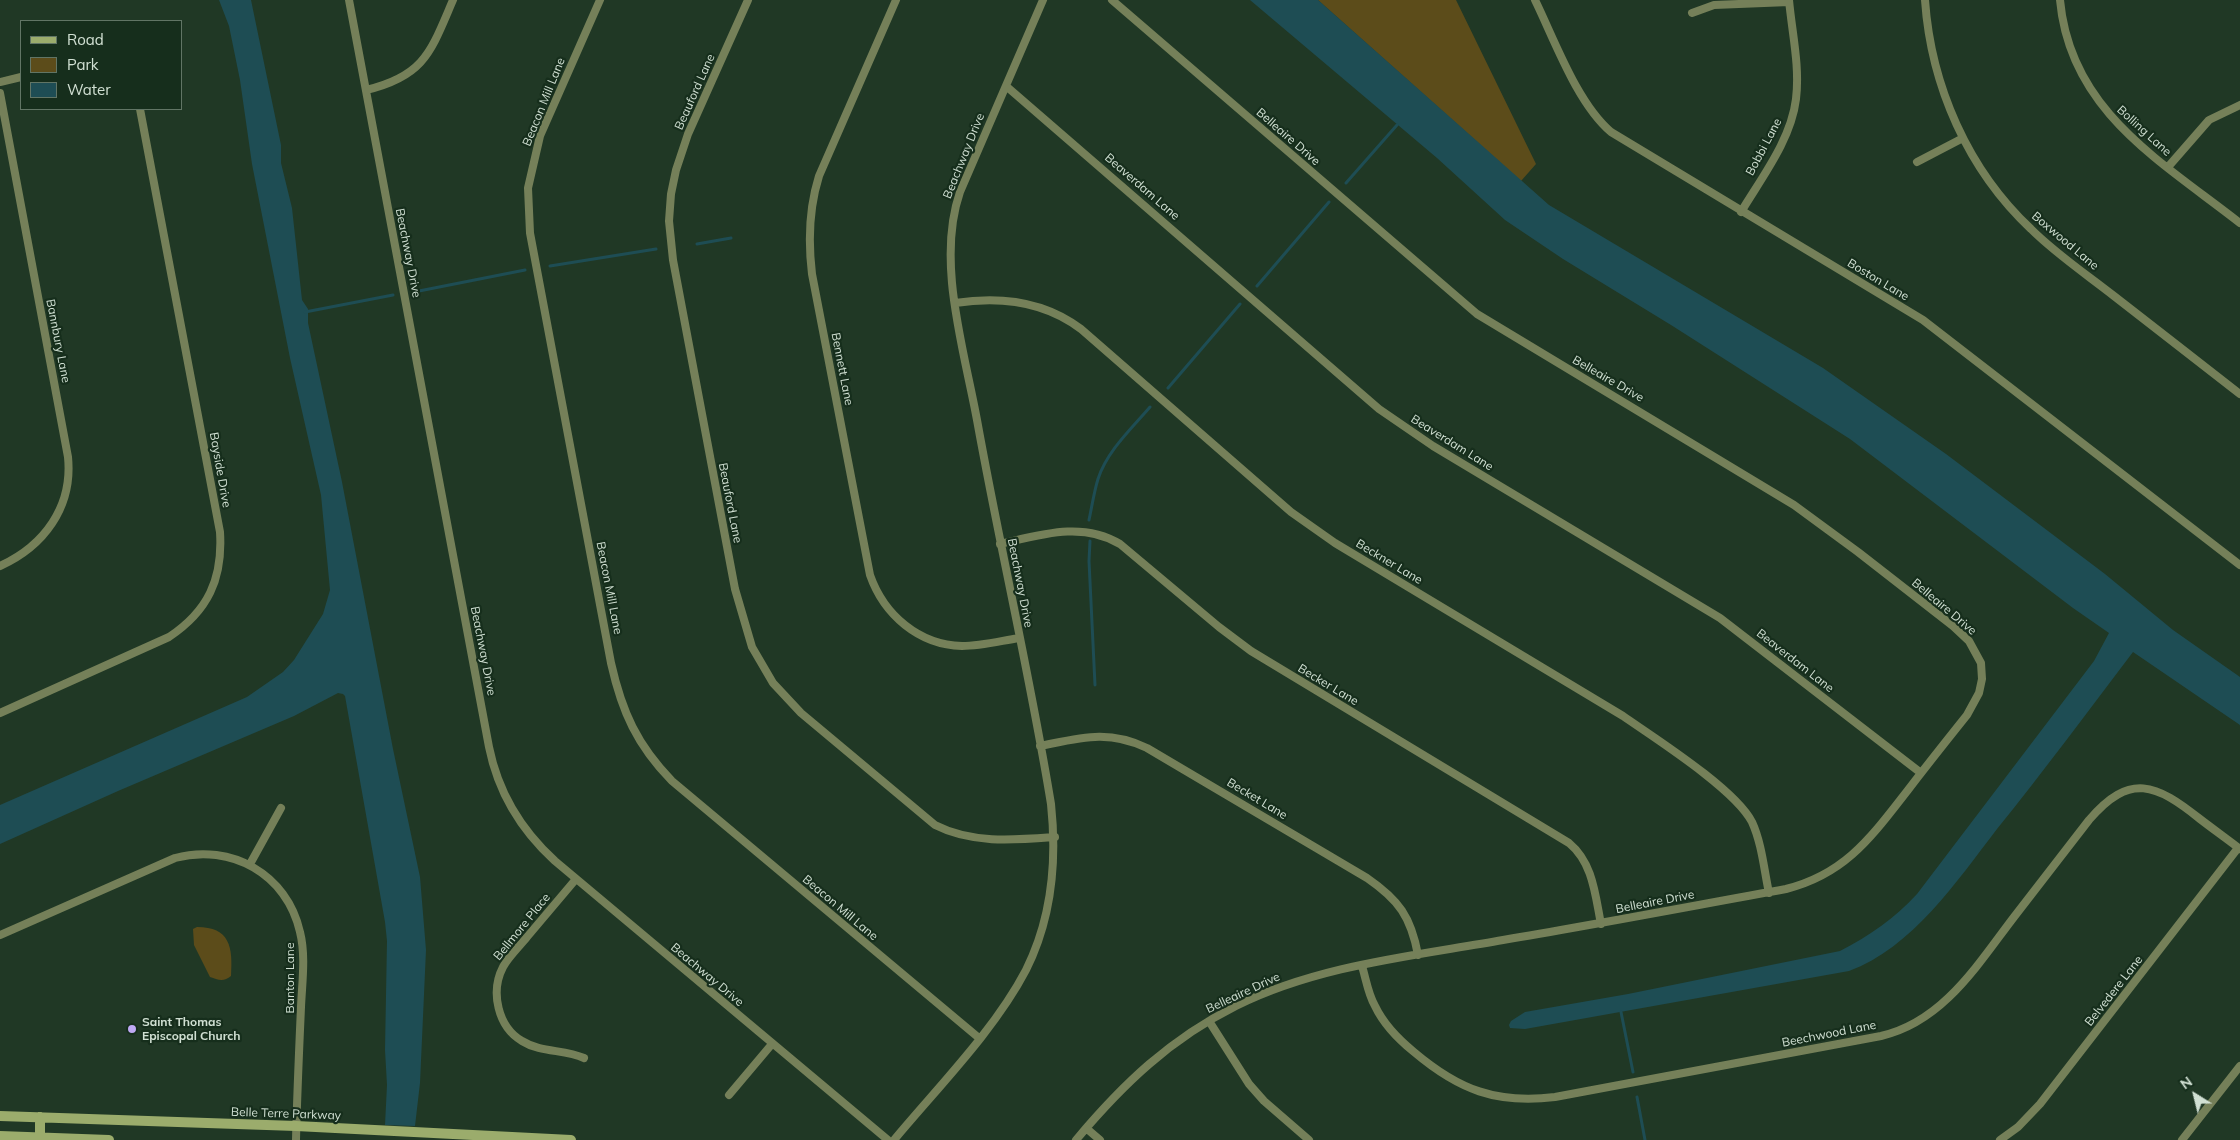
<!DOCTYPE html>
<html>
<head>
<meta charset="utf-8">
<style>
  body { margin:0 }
  #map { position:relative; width:2240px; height:1140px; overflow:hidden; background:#203825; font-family:Mulish,sans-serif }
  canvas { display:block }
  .legend { position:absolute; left:20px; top:20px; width:162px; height:90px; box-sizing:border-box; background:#162e1c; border:1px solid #617565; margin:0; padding:6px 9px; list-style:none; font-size:15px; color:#d1e0d3 }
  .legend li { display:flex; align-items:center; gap:10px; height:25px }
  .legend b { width:25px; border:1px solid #617565 }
  .north { position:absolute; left:2170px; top:1070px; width:50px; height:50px; -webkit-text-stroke:4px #162e1c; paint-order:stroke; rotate:324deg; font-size:14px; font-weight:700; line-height:20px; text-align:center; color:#d1e0d3 }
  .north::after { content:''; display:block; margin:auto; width:18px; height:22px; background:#d1e0d3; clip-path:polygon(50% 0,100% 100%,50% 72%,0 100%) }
</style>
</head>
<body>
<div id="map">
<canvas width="2240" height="1140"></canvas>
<ul class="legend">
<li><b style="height:6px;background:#9bac6c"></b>Road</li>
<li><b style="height:14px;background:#5c4c1a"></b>Park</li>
<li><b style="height:14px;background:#1e4d54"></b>Water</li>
</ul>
<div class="north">N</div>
</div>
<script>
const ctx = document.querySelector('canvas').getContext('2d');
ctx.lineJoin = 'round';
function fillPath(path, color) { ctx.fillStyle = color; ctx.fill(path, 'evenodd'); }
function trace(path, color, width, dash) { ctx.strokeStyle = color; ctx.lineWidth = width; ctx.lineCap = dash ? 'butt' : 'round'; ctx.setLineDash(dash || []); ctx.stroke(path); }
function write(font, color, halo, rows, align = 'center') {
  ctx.font = font + ' Mulish,sans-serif'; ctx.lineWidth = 4.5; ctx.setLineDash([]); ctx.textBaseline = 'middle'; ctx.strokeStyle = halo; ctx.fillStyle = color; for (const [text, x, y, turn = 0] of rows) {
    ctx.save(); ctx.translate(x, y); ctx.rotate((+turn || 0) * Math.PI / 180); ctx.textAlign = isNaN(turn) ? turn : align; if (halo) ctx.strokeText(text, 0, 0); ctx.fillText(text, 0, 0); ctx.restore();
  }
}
const green = new Path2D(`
  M1318,0H1456L1536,164L1521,181Z
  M197,927C230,927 233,947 231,976C224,982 218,980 210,977L194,945L193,929Z`);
const water = new Path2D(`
  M219,0H251L281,145V163L292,208L302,300L308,309V323L342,482L393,749L420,877L426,950L420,1083L415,1126L385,1125L387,1085L385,1050L387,941L385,922L345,696L343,694L338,693L294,716L118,791L0,844V805L247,697L283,672L294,660L323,614L330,590L321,495L290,358L252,164L240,80L229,26Z
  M1250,0H1318L1549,205L1823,368L1946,454L2105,574L2173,630L2240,677V725L2133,652C2088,711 2044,771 1997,829C1957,881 1912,948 1849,971L1525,1029L1510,1028L1509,1025L1511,1021L1525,1012L1628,994L1840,951C1869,936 1895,918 1917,894L2094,661L2109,633L2073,608L1850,439L1671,325L1563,259L1505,220L1437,158Z`);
const stream = new Path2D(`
  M1346,183L1397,125
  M697,244L731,238
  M550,266L656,249
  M1257,286L1329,202
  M419,291L525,270
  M305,312L393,295
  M1168,388L1240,304
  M1089,520C1092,506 1094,492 1098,479C1107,451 1132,428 1150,407
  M1090,541L1089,561L1095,685
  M1621,1012L1633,1072
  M1637,1097L1645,1140`);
const street = new Path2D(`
  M349,0L489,747C498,792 521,830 555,861L888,1140
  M600,0L540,136L528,188L530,233L611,663C622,712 637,745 672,781L979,1038
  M748,0L688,134L676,170L671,194L669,221L673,260L735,589L752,647L773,683L801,713L935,825C972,844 1015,840 1055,837
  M896,0L819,176C809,208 808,241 812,274L870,575C884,615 919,645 962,646C981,646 1000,641 1019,638
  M1535,0C1555,41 1577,103 1611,132L1923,320L2240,565
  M1925,0C1931,86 1968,170 2031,229C2056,254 2086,274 2114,296C2156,329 2198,361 2240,394
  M2060,0C2070,111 2161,161 2240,223
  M1692,13L1714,5L1789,2
  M0,82L21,77
  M1006,86L1379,409L1433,446L1720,618L1921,773
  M366,90C425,76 431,51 453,0
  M0,93L68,457C73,507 44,546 0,566
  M1917,162L1963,138
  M2168,167L2209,120L2240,105
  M1741,212C1762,177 1791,140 1796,99C1800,66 1792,33 1789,0
  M955,303C1000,296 1044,301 1081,329L1291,512L1335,543L1623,716C1656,739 1735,789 1752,822C1762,844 1764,870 1769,893
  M1000,544C1040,535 1082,521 1120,544L1219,627L1251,651L1569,843C1593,863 1595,894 1601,924
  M0,713L169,637C208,611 223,579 220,532L140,109
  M1040,746C1080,738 1108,729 1147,748L1367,878C1399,900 1411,917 1418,955
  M250,864L281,808
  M576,879C559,899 543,918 527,937C519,947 509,956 503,967C490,992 498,1027 522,1041C541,1053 564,1049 584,1058
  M0,935L175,858C231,843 287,874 300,932C306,956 302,983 301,1007C299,1052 297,1096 296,1140
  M1362,966C1366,979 1368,994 1375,1006C1384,1025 1398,1039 1414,1052C1459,1090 1496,1104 1555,1097L1881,1036C1943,1022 1978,964 2014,917C2039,885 2064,852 2089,820C2130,772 2156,784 2200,819C2213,829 2227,839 2240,849
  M1209,1021L1249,1084L1264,1101L1309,1140
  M729,1095L772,1044
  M1086,1128L1100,1140
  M894,1140C938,1087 994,1031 1026,970C1052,918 1057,860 1051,804C1030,675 1000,548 977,420C964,349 936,261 960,192L1043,0
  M1076,1140C1123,1084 1170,1039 1236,1006C1318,965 1414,956 1503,940C1598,924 1692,906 1786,889C1846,874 1872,836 1908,790C1927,765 1947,740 1967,715L1979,693L1982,679L1981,663L1969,641L1953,626L1858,552L1794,505L1477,314L1112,0
  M2000,1140L2018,1127L2040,1104L2238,848
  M2182,1140L2240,1066`);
const secondary = new Path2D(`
  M0,1116L296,1126L571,1140
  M0,1136L109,1140
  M40,1137V1117`);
const markers = [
  [132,1029,5,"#bfa9f4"]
];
const streetNames = [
  ["Beauford Lane",695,92,-66],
  ["Beacon Mill Lane",544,102,-68],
  ["Bolling Lane",2144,131,42],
  ["Belleaire Drive",1288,137,41],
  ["Bobbi Lane",1764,147,-62],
  ["Beachway Drive",964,156,-68],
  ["Beaverdam Lane",1142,187,41],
  ["Boxwood Lane",2065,241,40],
  ["Beachway Drive",408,253,79],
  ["Boston Lane",1878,280,31],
  ["Bannbury Lane",58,341,79],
  ["Bennett Lane",842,369,79],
  ["Belleaire Drive",1608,379,30],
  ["Beaverdam Lane",1452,443,32],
  ["Bayside Drive",220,470,80],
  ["Beauford Lane",730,503,79],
  ["Beckner Lane",1389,562,31],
  ["Beachway Drive",1020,583,79],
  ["Beacon Mill Lane",609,588,79],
  ["Belleaire Drive",1944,607,40],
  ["Beachway Drive",483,651,79],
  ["Beaverdam Lane",1795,661,38],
  ["Becker Lane",1328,685,31],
  ["Becket Lane",1257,799,31],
  ["Belleaire Drive",1655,902,-11],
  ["Beacon Mill Lane",840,908,40],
  ["Bellmore Place",522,927,-51],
  ["Beachway Drive",707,975,40],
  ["Banton Lane",290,978,-90],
  ["Belvedere Lane",2114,991,-52],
  ["Belleaire Drive",1243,993,-25],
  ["Beechwood Lane",1829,1034,-11],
  ["Belle Terre Parkway",286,1114,2]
];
const poiNames = [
  ["Saint Thomas",142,1022],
  ["Episcopal Church",142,1036]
];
fillPath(green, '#5c4c1a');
fillPath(water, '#1e4d54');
trace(stream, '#1e4d54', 3);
trace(street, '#758059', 8);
trace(secondary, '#9bac6c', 10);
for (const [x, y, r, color] of markers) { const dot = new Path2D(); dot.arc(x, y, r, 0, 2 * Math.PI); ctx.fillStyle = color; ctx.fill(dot); trace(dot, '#162e1c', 2); }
write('12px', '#d1e0d3', '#162e1c', streetNames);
write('bold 12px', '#d1e0d3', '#162e1c', poiNames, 'left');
</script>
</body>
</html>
